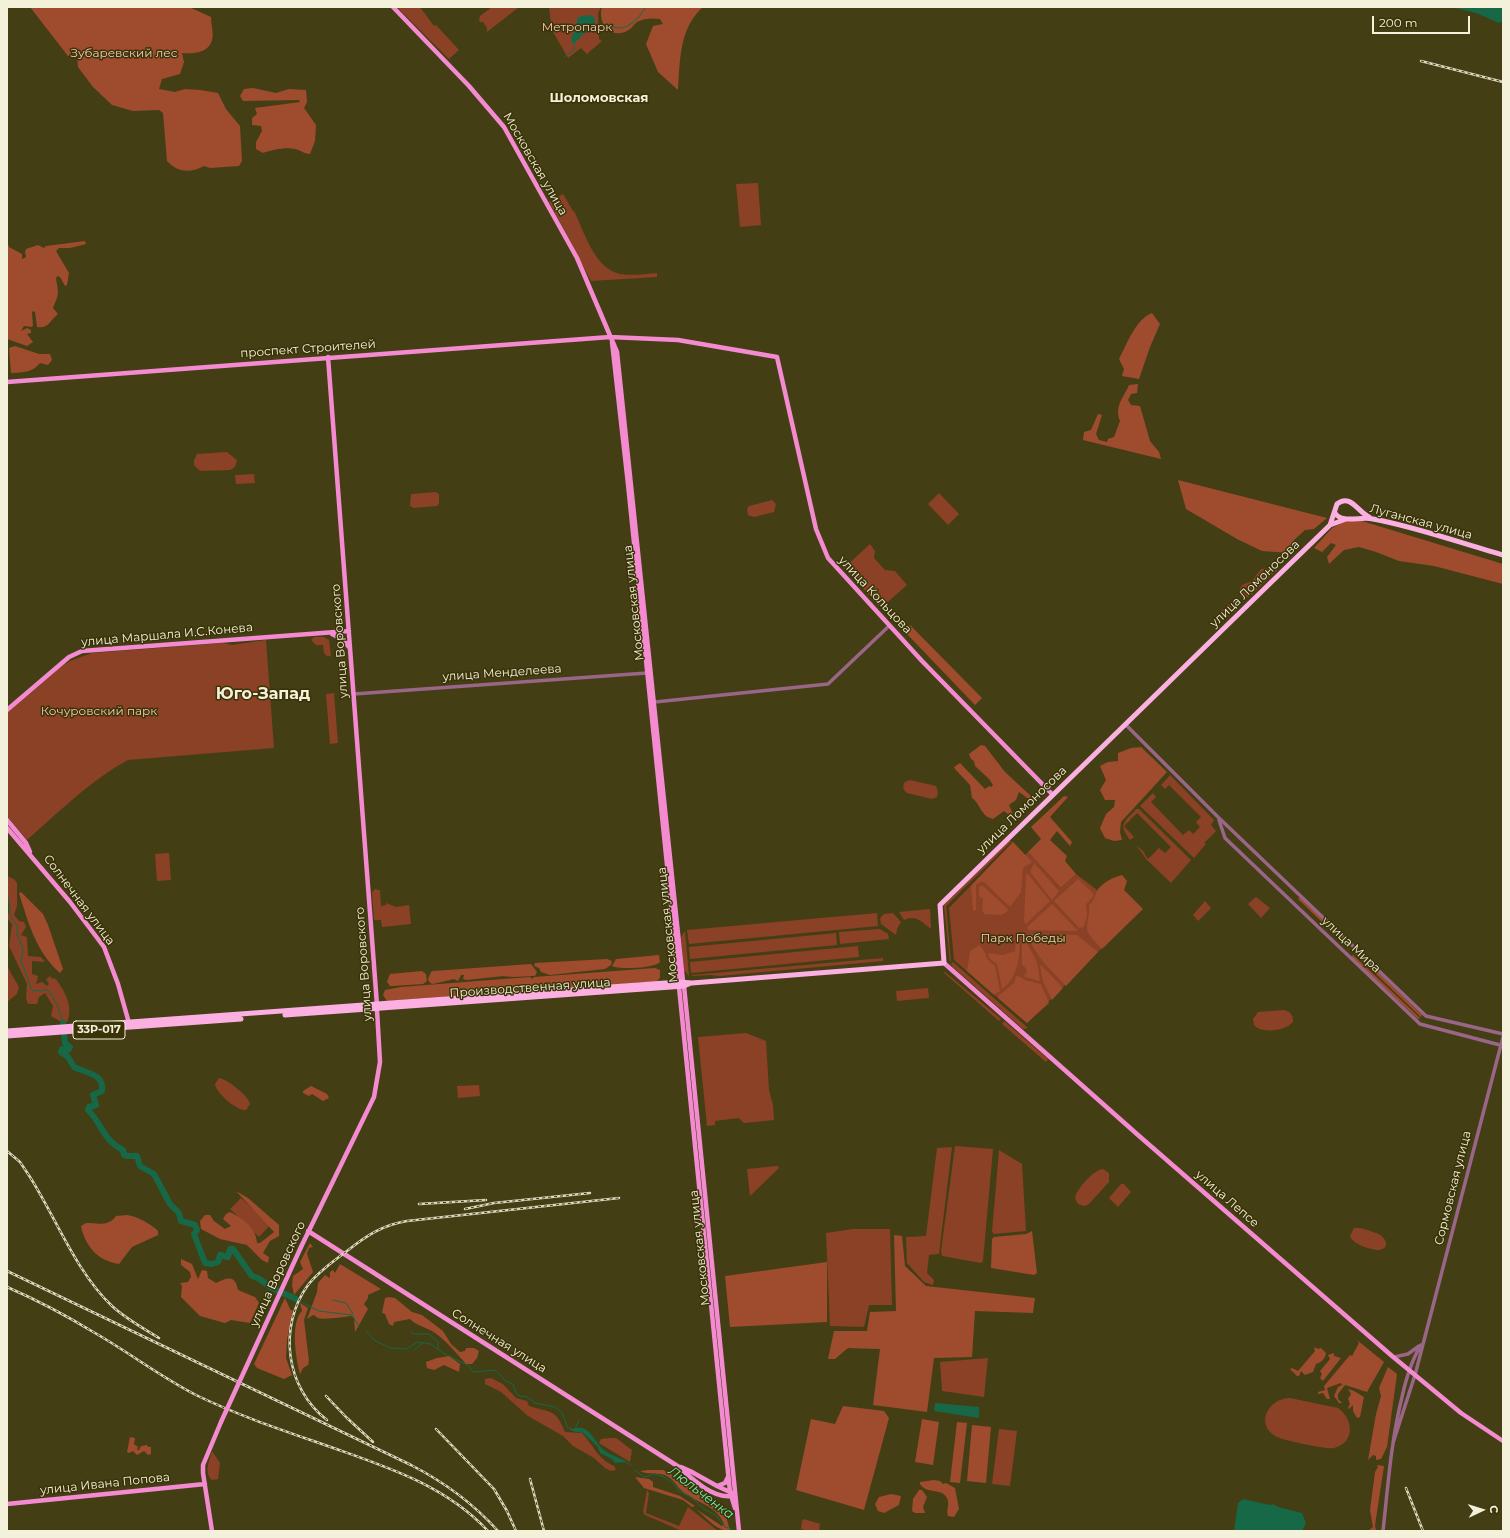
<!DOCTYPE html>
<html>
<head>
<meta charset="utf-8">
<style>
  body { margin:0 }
  #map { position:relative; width:1510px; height:1538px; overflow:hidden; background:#443e15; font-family:Montserrat,sans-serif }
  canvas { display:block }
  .frame { position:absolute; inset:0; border:8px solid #f4f1da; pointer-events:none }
  .north { position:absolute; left:1462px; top:1490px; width:40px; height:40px; -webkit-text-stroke:3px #3a3308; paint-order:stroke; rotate:86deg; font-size:11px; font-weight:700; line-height:16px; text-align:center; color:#f4f1da }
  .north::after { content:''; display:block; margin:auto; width:14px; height:18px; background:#f4f1da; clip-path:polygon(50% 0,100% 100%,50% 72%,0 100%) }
  .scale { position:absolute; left:1372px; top:16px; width:98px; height:18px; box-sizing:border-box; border:2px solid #f4f1da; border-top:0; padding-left:5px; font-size:12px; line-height:14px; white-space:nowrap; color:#f4f1da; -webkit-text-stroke:3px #3a3308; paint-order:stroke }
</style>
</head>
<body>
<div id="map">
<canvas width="1510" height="1538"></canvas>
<div class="frame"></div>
<div class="north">С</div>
<div class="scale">200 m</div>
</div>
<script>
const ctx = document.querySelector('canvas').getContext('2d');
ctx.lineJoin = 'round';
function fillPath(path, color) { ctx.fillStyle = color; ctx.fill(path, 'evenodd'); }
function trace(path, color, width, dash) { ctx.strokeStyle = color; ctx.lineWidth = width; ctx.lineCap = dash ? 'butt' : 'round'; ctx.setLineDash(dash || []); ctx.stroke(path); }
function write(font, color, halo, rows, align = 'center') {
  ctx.font = font + ' Montserrat,sans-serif'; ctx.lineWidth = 3; ctx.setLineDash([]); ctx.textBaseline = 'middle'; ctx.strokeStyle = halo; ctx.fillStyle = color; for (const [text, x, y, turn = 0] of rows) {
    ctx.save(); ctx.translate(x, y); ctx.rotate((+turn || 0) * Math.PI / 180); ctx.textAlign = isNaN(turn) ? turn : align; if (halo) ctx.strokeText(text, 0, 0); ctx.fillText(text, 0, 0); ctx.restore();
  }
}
const green = new Path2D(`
  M397,7H420L434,26L436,25L459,50L449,59Z
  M492,7H519L487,32V28L483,22H480L479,20L480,16Z
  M549,7H601L598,13L599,39L602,41L587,54L581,48L568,58L552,30Z
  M758,183L761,225L740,227L736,184Z
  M563,194L573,211H574C585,233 594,268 620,274C631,276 646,274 657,273V277L591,281L549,202Z
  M227,452L237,460L235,467L230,470L200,471L194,465V460L197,454Z
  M254,474L255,483L236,484L235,475Z
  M436,492L439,494V503L437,506L414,508L410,506L411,494Z
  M939,493L959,514L948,525L928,504Z
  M772,500L776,504L774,512L754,517L748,515L747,509L749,506Z
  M870,544L875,551L874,558L885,570L895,571L907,585L881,608L844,568Z
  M1271,568H1275L1277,570L1249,597H1241L1239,590L1242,585L1252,581L1261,569Z
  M1229,604H1236L1238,609L1223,620L1219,616V613Z
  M314,637H324L329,640L331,656H327L324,653L323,645H316L311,640Z
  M266,640L274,748L128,760C91,780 59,812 27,840L7,816V713L62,666L70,661L92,653L224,643L232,645Z
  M334,693L338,743L330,744L326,694Z
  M1170,775L1214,820L1211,825L1216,831L1204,843L1206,844L1194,858L1140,806L1153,793L1156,797L1151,802L1183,835L1189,830L1193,834L1200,827L1196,822L1201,817L1169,785L1165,789L1161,785Z
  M910,780L936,786L938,792L937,797L932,799L907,793C903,790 902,786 905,782Z
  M1136,809H1139L1191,860L1171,883L1147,860L1136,845L1143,851L1148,859L1159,848L1165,853L1171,847L1137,813L1124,826L1134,837L1130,840C1118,823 1124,823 1136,809Z
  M1007,841H1012L946,906L951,961L950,962L944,905Z
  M1013,842L1025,855L1028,852L1061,888L1076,874L1097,890L1127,923L1027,1023L954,960L949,908Z
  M169,853L171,880L157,881L155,854Z
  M7,876L14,879L17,883V906L14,915L19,921L24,922L26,927L21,935L27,937L28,956L41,957L45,962L32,961V974L38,976L36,984L42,982L47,986L49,984L46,979L51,976V978L56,979C65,992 74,1007 67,1022L63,1023L51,1016L53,1006L45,993L39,997L37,1004H28L26,999L27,984L9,946L12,924L7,918L9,911Z
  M375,889L381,891L380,892L381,906L386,905V903L396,907L409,905L411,924L382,927L381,920H374L372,892Z
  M1256,897L1270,908L1261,918L1248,904Z
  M1205,901L1211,908L1198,921L1193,915Z
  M930,909L931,929C922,922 916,914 904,920L899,912Z
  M877,913L878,926L689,944L687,930Z
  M893,913L901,922L897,929L896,935L881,924L880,918L884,914Z
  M880,929L888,934L889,939L840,944L839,932Z
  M685,931L689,976L684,970L681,937Z
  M836,933L837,945L690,959L689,947Z
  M858,946L859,957L691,973L690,962Z
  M883,958V961L720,976L710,975L692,976V975Z
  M953,962L1028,1028L1023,1029L953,967L951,964Z
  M7,966L19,987L17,994L7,1002Z
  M943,972H945L1001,1019L999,1021Z
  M928,988L929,998L897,1001L896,991Z
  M1284,1010C1291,1012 1293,1015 1293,1022C1286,1031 1261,1034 1254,1025L1253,1019L1258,1012Z
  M1004,1021L1048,1059L1046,1062L1002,1024Z
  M746,1033L766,1041L769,1090L773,1105L774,1120L744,1123L739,1118L715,1121V1125L707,1126L698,1037Z
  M219,1078C227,1079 249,1096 250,1104L246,1110C238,1112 215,1092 215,1084Z
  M479,1085L480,1096L458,1098L457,1086Z
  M955,1146L993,1149L983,1261L981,1263L942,1256L941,1251Z
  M952,1147L939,1254L929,1255L927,1273L934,1280L933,1285L924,1282L907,1263L906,1237L926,1236L937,1148Z
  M999,1150L1022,1164L1026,1231L994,1234L992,1232Z
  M777,1166L779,1167L778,1169L750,1196L747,1169Z
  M1103,1169L1109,1173V1182L1088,1205L1084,1206L1078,1204L1075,1198C1076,1190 1094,1169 1103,1169Z
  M1121,1184H1124L1131,1192L1118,1207L1109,1198Z
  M241,1198L270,1225L259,1237L230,1209Z
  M1354,1228C1361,1227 1369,1231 1376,1233C1384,1235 1392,1247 1380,1250C1372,1251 1351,1243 1350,1236Z
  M853,1229H890L892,1305H869L864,1327L830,1326L826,1233Z
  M988,1358L984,1397L942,1391L940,1362Z
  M491,1378L503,1384L516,1398L527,1401L529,1406C551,1413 555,1408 565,1432L582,1433C593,1445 598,1459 614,1466L616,1470L611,1471L605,1468L594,1458L573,1446L563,1436L528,1416L501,1392L485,1384V1379Z
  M1290,1398L1338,1408C1354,1419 1355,1443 1334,1448C1329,1450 1282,1440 1277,1437C1254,1425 1268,1398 1290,1398Z
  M999,1429L1017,1431L1010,1486L992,1484Z
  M610,1438H616L632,1450L630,1462L599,1443L601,1439Z
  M212,1451L220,1463L218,1479L212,1480C204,1473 209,1461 212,1451Z
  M647,1490L649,1493L646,1513L679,1526L688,1507L718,1531H682L645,1515L643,1512Z
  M804,1519L820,1524L819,1531H809L801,1529L802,1521Z`);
const forest = new Path2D(`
  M30,7H189L211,17C211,24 214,34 212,40C209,53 193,54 182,53L184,62L180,74L162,79L159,89L175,92L185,89L200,90L218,93L226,109L240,126L242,161L239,166L210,168L204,166C191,173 178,173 167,161L163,113L159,110L133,111L112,105L93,87L78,67L77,57L68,56Z
  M602,7H703C679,28 680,61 678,90L658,72L646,44L653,26L663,24L660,19C652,18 644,18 637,22C634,24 633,27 630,29C621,36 609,34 604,25C601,20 600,13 602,7Z
  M253,88L276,93L289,89L306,90L307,102L304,108L316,125L315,141L310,154C304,154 301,150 295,149C285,147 272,150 263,153L256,149V142L262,131L261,126L252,125V118L257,114L255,108L300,102L299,100L243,101L240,96L244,89Z
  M7,241L9,247L22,254V259L26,257L25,252L26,249L38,245L44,248L46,246L85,241L86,244L70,248H59L56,251L69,273L67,285L65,286L60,277L57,276L56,279C59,294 59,294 53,308L58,314C50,320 49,329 37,327L35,312L33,311L32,313L33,325L32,327L24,326L21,331L27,328L31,330V333L27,334L33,342L27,346L7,339Z
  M1152,313L1160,324L1150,347L1139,379L1122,376L1124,369L1119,359C1127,344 1135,320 1152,313Z
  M15,346L39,354H50L52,360L48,365L40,363C32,373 23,372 11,373L9,348Z
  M1138,384L1137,393L1131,394L1128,400L1131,405L1140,406L1150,441L1159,452L1161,459L1083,440L1084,432L1091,430L1098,414L1102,415L1096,434L1099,440L1107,442L1108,439L1114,437L1120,421C1114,406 1124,397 1129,385Z
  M1178,480L1327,518L1314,529L1305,530L1294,540L1290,553L1262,551L1237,539L1186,509Z
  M1352,518L1503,564V584L1434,566L1399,561L1376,552L1359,547L1344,550L1329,564L1327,557L1336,545L1331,543L1322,552L1314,548L1332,528Z
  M910,625L982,698L975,705L906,633L905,630Z
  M981,745L985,746L1005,772L1032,797L1030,800L1019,792L1016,800L1009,805L1013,814L1012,817L1004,811L993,819C980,816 981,804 972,798L970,785L955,769L954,767L960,763L985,789L989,786L991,787L993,785L989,779L975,766L974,761L971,759L969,754Z
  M1141,747L1167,772L1121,822L1120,832L1122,840L1114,841L1105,838L1100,828L1106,814L1114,807L1115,800H1105L1100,790L1106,780L1100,766L1108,762L1118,761V753L1131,748Z
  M1064,796L1068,797L1050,817L1072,842L1070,846L1057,831L1050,840L1067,856L1065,861L1076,874L1061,888L1028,852L1041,839L1031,827Z
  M1013,842L1032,862L1023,868L1021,892L1010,907L984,882H980L976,885V910H973L971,886Z
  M1034,863L1059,891L1052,900L1030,872Z
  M1026,874H1028L1050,901L1026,924L1024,922Z
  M1122,875L1127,881L1124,890L1143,909L1102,949C1097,943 1087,935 1087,928C1087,919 1090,916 1089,905C1095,899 1094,898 1097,891C1101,883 1114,877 1122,875Z
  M1078,879L1093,893V897L1086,904L1087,915L1084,927L1079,928L1054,901Z
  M979,886H983L1008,909L1007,912L1001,915L984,914L982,910L983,899L979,896Z
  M21,892L43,914L48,925L63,969L60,973C36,952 28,922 19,893Z
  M1300,897L1349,944L1347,946L1298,899Z
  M1052,904L1078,931L1028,930L1027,927Z
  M1027,934L1077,935L1098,952L1066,986C1050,969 1035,956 1027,934Z
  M1024,937L1037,962L1040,981L1025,977L1024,975L1027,973L1026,968L1022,965V938Z
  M1016,938H1020C1019,958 1019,977 1002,989L997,964L990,959L988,953L1003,955L1015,951Z
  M980,945L984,951L988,960L995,966L1000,991L994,995L967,971L970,951Z
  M1356,951L1422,1015L1421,1017L1354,953Z
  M659,955L660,962C656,968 619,970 612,966L616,959Z
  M1353,955L1420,1018L1418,1019L1351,957Z
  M607,959L612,961L611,965L605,969L550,975L541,972L539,968L534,966L535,963Z
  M531,964L537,972L535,976C527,976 511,978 504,976L466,980L463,979L464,975H461L458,981L454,979L433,984L430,983L428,979L431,972L433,971Z
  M1040,965L1042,966L1063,988L1052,1000L1043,982Z
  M655,968L660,970V978L655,983L642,982L605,986L603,984L601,987L599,985L387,1001L383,995L385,990L401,987L516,978L530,977L532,979L534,977Z
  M422,971L426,974L427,981L423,984L393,986H390L387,982L390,974Z
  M1016,976L1021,977L1024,980L1041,984L1049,1003L1027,1023L998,998V996L1014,983Z
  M311,1086L327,1094L329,1098L323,1101L312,1094L309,1096L303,1093V1091Z
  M236,1191L248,1198L279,1225V1236L270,1241L263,1253L269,1257L268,1263L262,1260L247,1245L220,1239L201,1229L200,1221L205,1215H210L214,1221L225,1229L231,1226L223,1219L226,1214L230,1212C243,1219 256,1227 257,1243H260L274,1232Z
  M127,1215C137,1216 151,1224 158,1231V1235L132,1247L119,1264C98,1261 85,1246 81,1226L86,1223C98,1223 108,1227 116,1216Z
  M1032,1231L1037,1273L1034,1275L991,1268L992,1239L994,1237L1026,1234Z
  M894,1235L902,1236L905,1266L926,1286L1035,1298L1033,1313L975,1311L972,1357L934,1358L927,1412L873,1405L880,1349L848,1348L835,1359H828L834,1331H867L870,1312L896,1311Z
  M310,1243L313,1247L309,1248L307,1254L313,1272L294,1295L292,1285L293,1276L303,1269L300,1262Z
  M181,1259L192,1264L198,1279L202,1270L207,1271L208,1278L216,1283C227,1278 235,1274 238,1290L255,1297L259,1303L250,1323L231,1320L225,1323L200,1316L181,1297L182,1286L180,1283L188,1282L191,1277L190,1272L181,1265Z
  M827,1262V1322L730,1327L725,1276Z
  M340,1264L381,1289L368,1295V1298L364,1304L368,1309L355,1332L354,1318L351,1316C344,1317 325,1320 318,1318C316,1317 315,1315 313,1315L307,1319L317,1292L318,1283L325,1275L330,1278V1272L333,1270L335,1273Z
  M389,1297L395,1298L412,1312L422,1315L443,1331L451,1344L460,1352L465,1351L466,1348H474L479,1351L477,1358L472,1364H466C456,1353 447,1341 435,1333C427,1327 418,1327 410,1319L394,1322L393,1326L389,1324L385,1314L382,1313L385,1298Z
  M285,1298L290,1309L293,1311L287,1339L286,1358L292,1375L284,1379L257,1368L254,1364Z
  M300,1303L308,1308L304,1320L309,1361L308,1365L303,1368L300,1374C296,1360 290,1322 302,1311Z
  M1357,1340L1384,1362L1367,1392L1345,1385L1338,1394V1399L1342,1403H1339L1334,1396L1338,1387L1342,1385L1341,1383L1327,1388L1330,1399H1327L1323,1393L1318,1394V1392L1325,1390L1324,1386L1350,1355L1352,1356L1359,1343Z
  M1314,1347L1318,1349L1321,1348L1326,1353C1325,1359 1322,1362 1316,1364L1313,1372L1305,1375L1301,1371L1299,1376H1297L1290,1369L1292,1368L1298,1371L1315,1351Z
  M1334,1353V1356L1341,1358L1323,1381L1320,1378L1322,1374L1320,1371L1330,1359L1328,1355Z
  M449,1356L460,1364L459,1372L444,1365L434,1370L427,1368L426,1362L437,1358Z
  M1388,1367L1397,1374L1387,1447L1381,1459L1376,1460V1456L1373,1455L1368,1460L1376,1414L1381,1396L1379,1388Z
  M1348,1389L1354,1391L1364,1397L1360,1417L1357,1418L1353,1411V1405L1349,1409L1348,1408L1350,1404L1348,1399L1351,1394Z
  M843,1406L884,1411L889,1418L864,1510L796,1490L811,1419L835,1424Z
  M922,1419L939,1422L933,1465L915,1462Z
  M957,1422L967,1423L960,1483L950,1482Z
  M972,1425L991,1427L986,1483L967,1481Z
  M130,1437L135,1438L134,1444L138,1447L137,1450H139L141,1446L147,1445L148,1447H151V1454L148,1455L144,1451L137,1455L133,1451L129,1453L127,1452Z
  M1377,1465L1384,1466L1375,1525L1376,1531H1368L1373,1527L1370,1510L1375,1472L1378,1467Z
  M648,1470H663L672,1475L712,1499L726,1516L730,1531C716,1531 706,1517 696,1509L722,1526L724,1524C716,1505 697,1503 683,1492C676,1486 674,1479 665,1475C656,1472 648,1475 640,1471Z
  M635,1477L649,1479L653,1482V1487L680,1496L695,1506L692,1507L683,1500L644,1488Z
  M934,1480L940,1481L943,1484L946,1483L955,1488L959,1509L954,1517L948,1516C946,1510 950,1504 947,1498C941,1487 927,1495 920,1484V1482Z
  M919,1490H922L927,1497L923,1507L925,1513H915L912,1511L913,1499Z
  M891,1494L901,1496L899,1505L884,1513L878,1511L875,1504L879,1497Z`);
const water = new Path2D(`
  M1451,7H1503V21L1499,23L1476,13Z
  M592,15L595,19V29L583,34L573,45L571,38L577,27V18L582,16Z
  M935,1403L979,1407V1418L934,1411Z
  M568,1427L573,1429C590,1422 595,1444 605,1451C612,1456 621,1458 627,1462L615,1463L612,1459L600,1453L598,1447L583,1433L572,1431Z
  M1243,1499L1270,1505L1273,1504L1278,1507L1302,1513L1306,1523L1302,1531H1234L1238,1503Z`);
const stream = new Path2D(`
  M599,24C607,24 611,27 618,28C629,29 640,17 645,8
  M564,57L575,49L574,45
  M7,895L10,906V916L17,926V935L23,948L21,961L31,988L33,991L48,990L57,1004L63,1023
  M333,1300L346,1303L353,1314
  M301,1302L319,1311L352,1315L359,1327
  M366,1331L374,1340L390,1348L406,1349L418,1342L431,1344L443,1353L469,1366L473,1372L495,1370L506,1381L513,1384L516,1393L521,1397L526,1396L535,1403L555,1407L562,1413L568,1428
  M411,1332L413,1334H429L438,1342V1348
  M414,1350L423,1343
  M575,1429L579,1420
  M626,1462L631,1465
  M635,1470L644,1477L655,1474L664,1477L673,1483L680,1492L690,1496L704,1509L716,1515L725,1527L732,1529`);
const river = new Path2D(`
  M63,1023L65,1043L70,1047L68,1050L62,1049L61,1052L68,1057L74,1067C86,1073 105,1074 102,1091L93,1095L96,1105L89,1107L88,1110C103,1125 102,1139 123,1150L124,1155L128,1156H137L140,1166L154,1174L170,1204L179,1213L181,1221L195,1225L197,1230L194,1234L205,1263L212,1264L218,1262L220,1255L228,1257L230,1249H233L252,1276L258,1278L272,1288L296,1299`);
const minor = new Path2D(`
  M354,694L647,673
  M655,702L828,684L889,626
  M1125,724L1218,817L1426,1016L1503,1034
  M1219,820L1225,838L1420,1024L1500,1045
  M1394,1357L1408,1354L1419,1346
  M1393,1443L1415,1375L1503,1037
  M1383,1531C1388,1486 1391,1441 1402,1397C1406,1379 1411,1361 1421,1345`);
const major = new Path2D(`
  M393,7L469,86L504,127L577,258L617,352L683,981
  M612,342L628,484L679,982
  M328,357L377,1005
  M7,382L610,337L678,340L777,357L816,529L828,558L922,661L1052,794
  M332,634L342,639L349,647
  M7,710L69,657L82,651L349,631
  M7,820L26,843L30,852
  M7,828L70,902L104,947L118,984L129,1023
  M944,963L1138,1135L1392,1356L1461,1413L1503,1441
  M684,986L739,1531
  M679,987L730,1492L735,1508
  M308,1231L679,1467C692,1479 713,1499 732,1496
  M301,1247L374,1097L380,1062L377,1010
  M681,1467L690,1471L717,1486L725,1483L728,1477
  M717,1486L732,1493
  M7,1504L205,1484
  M212,1531L203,1473V1465L221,1422`);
const highway = new Path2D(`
  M1335,513C1342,524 1361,516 1373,519C1417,527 1460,543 1503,555
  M1330,525L1337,504C1350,493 1358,512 1369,517
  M285,1015L671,987L684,986L691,983
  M7,1031L679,982L692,983L944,963L940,905L1293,561L1330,525L1346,519
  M7,1036L241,1019`);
const rail = new Path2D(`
  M1421,61L1503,82
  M7,1151L20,1162L30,1177C56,1218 76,1272 112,1306C126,1319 143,1328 159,1338
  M419,1204L486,1200
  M465,1209L494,1203L590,1193
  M7,1271L411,1465C444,1482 473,1503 498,1531
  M7,1287C37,1300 67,1316 95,1333C130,1353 162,1378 198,1396C244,1418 291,1433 339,1450C393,1469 448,1488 488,1531
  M326,1396L347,1418L373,1442
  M327,1420C285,1388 278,1326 308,1285C319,1271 334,1261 347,1251C366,1236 382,1225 407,1221L619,1198
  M436,1429L494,1489L507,1511L516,1531
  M530,1479L544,1531
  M1406,1488L1423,1531`);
const majorBridge = new Path2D(`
  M221,1422L301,1247`);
const shields = [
  [99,1030,52]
];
const shieldNames = [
  ["33Р-017",99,1030]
];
const parkNames = [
  ["Метропарк",577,27],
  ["Зубаревский лес",124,53],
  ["Кочуровский парк",99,711],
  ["Парк Победы",1023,938]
];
const streetNames = [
  ["Московская улица",535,164,60],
  ["проспект Строителей",308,349,-4],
  ["Луганская улица",1421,522,15],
  ["улица Ломоносова",1255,584,-44],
  ["улица Кольцова",875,595,47],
  ["Московская улица",634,603,-96],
  ["улица Маршала И.С.Конева",167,635,-5],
  ["улица Воровского",340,641,-94],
  ["улица Менделеева",502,673,-4],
  ["улица Ломоносова",1022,810,-44],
  ["Солнечная улица",79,900,53],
  ["Московская улица",668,925,-96],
  ["улица Мира",1351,945,43],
  ["улица Воровского",364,964,-94],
  ["Производственная улица",530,988,-4],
  ["Сормовская улица",1453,1188,-76],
  ["улица Лепсе",1227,1199,41],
  ["Московская улица",700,1248,-96],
  ["улица Воровского",278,1274,-65],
  ["Солнечная улица",499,1341,32],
  ["улица Ивана Попова",105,1484,-6]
];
const neighbourhoodNames = [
  ["Шоломовская",599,98]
];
const waterNames = [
  ["Люльченка",701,1493,37]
];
const districtNames = [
  ["Юго-Запад",263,694]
];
fillPath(green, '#8a4125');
fillPath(forest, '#9e4c2d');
fillPath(water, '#166846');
trace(stream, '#166846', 1);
trace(river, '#166846', 6);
trace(minor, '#9a6688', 3.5);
trace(major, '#f48bd1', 4.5);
trace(highway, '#fbb0e1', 5);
trace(rail, '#dcd8bf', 2.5);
trace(rail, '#3a3308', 1, [3]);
trace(majorBridge, '#f48bd1', 4.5);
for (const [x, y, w] of shields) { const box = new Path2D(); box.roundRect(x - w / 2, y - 9, w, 18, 3); ctx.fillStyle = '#3a3308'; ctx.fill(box); trace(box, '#f4f1da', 1); }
write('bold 11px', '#f4f1da', null, shieldNames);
write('12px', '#fbcbba', '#3a3308', parkNames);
write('12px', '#f4f1da', '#3a3308', streetNames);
write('bold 13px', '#f4f1da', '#3a3308', neighbourhoodNames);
write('italic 13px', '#6af0b2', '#3a3308', waterNames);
write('bold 16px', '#f4f1da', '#3a3308', districtNames);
</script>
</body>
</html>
